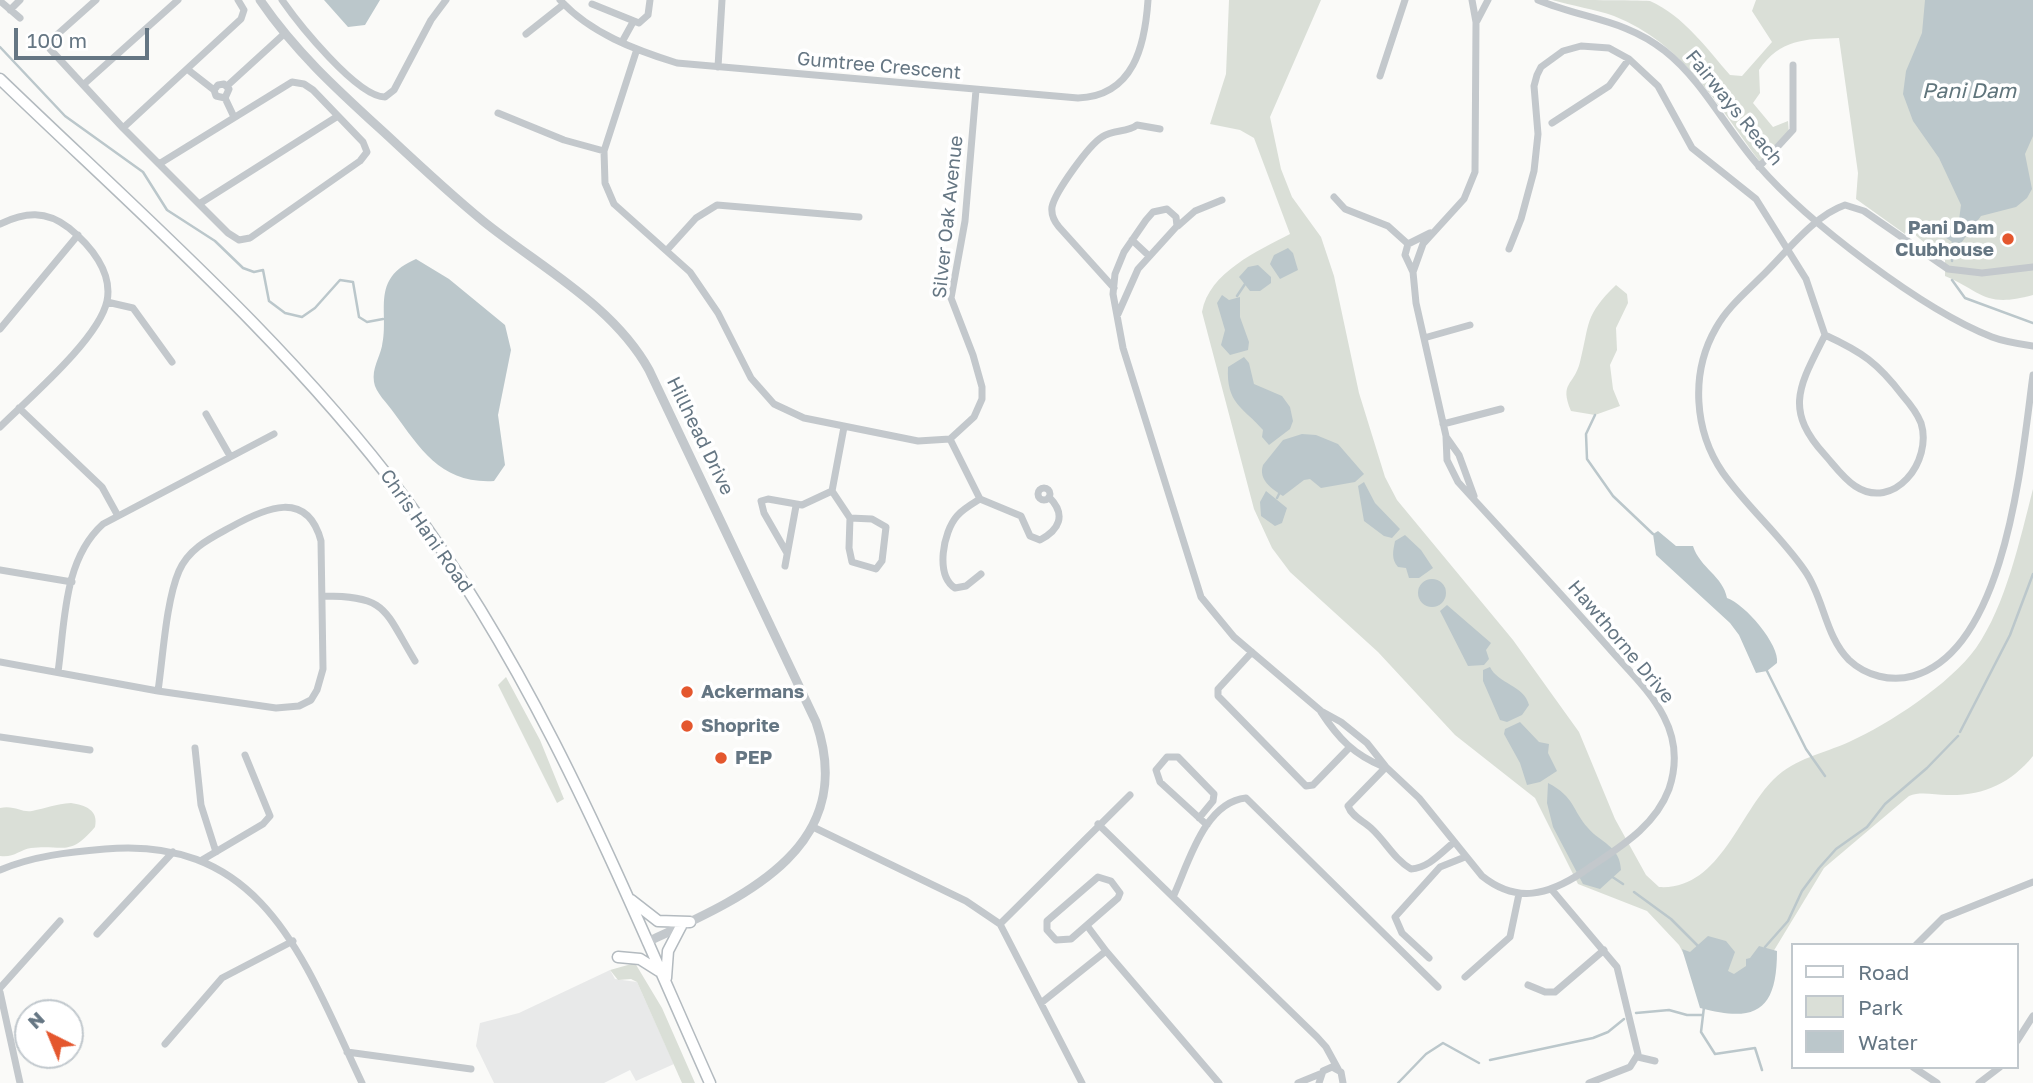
<!DOCTYPE html>
<html>
<head>
<meta charset="utf-8">
<style>
  body { margin:0 }
  #map { position:relative; width:2033px; height:1083px; overflow:hidden; background:#fafaf8; font-family:"Golos Text",sans-serif }
  canvas { display:block }
  .legend { position:absolute; left:1791px; top:943px; width:228px; height:126px; box-sizing:border-box; background:#fff; border:2px solid #c1c8cd; margin:0; padding:9px 12px; list-style:none; font-size:21px; color:#657683 }
  .legend li { display:flex; align-items:center; gap:14px; height:35px }
  .legend b { width:35px; border:2px solid #c1c8cd }
  .north { position:absolute; left:14px; top:999px; width:70px; height:70px; box-sizing:border-box; background:#fff; border:2px solid #c1c8cd; border-radius:50%; rotate:317deg; font-size:19px; font-weight:700; line-height:28px; text-align:center; color:#657683 }
  .north::after { content:''; display:block; margin:auto; width:24px; height:32px; background:#e4572e; clip-path:polygon(50% 0,100% 100%,50% 72%,0 100%) }
  .scale { position:absolute; left:14px; top:28px; width:135px; height:32px; box-sizing:border-box; border:4px solid #657683; border-top:0; padding-left:9px; font-size:21px; line-height:24px; white-space:nowrap; color:#657683; -webkit-text-stroke:5px #fff; paint-order:stroke }
</style>
</head>
<body>
<div id="map">
<canvas width="2033" height="1083"></canvas>
<ul class="legend">
<li><b style="height:9px;background:#fff"></b>Road</li>
<li><b style="height:19px;background:#dadfd7"></b>Park</li>
<li><b style="height:19px;background:#bbc7cb"></b>Water</li>
</ul>
<div class="north">N</div>
<div class="scale">100 m</div>
</div>
<script>
const ctx = document.querySelector('canvas').getContext('2d');
ctx.lineJoin = 'round';
function fillPath(path, color) { ctx.fillStyle = color; ctx.fill(path, 'evenodd'); }
function trace(path, color, width, dash) { ctx.strokeStyle = color; ctx.lineWidth = width; ctx.lineCap = dash ? 'butt' : 'round'; ctx.setLineDash(dash || []); ctx.stroke(path); }
function write(font, color, halo, rows, align = 'center') {
  ctx.font = font + ' "Golos Text",sans-serif'; ctx.lineWidth = 7; ctx.setLineDash([]); ctx.textBaseline = 'middle'; ctx.strokeStyle = halo; ctx.fillStyle = color; for (const [text, x, y, turn = 0] of rows) {
    ctx.save(); ctx.translate(x, y); ctx.rotate((+turn || 0) * Math.PI / 180); ctx.textAlign = isNaN(turn) ? turn : align; if (halo) ctx.strokeText(text, 0, 0); ctx.fillText(text, 0, 0); ctx.restore();
  }
}
const built = new Path2D(`
  M610,970L615,979L637,982L674,1064L636,1081L630,1070L604,1083H494L476,1046L480,1023L519,1013Z`);
const green = new Path2D(`
  M1229,0H1321L1270,117L1281,169L1292,197L1321,237L1334,276L1359,393L1385,477L1397,500L1513,640L1579,732L1615,819L1646,875L1659,887C1719,891 1739,813 1774,779C1796,758 1822,754 1849,742C1889,724 1950,684 1976,648C2006,605 2020,539 2033,489V756C2010,784 1983,796 1947,795C1934,795 1921,791 1909,796L1824,868L1750,990L1691,968L1679,945L1647,911L1578,884L1535,798L1455,735L1378,652L1290,572L1272,548L1254,509L1202,312C1209,272 1258,251 1290,234L1254,138L1240,130L1210,124L1226,74Z
  M1552,0C1572,0 1635,0 1650,1C1684,16 1707,49 1730,75L1742,76L1772,42L1752,11L1756,0H2033V295C1985,308 1984,293 1945,276V260L1907,228L1905,234L1856,199L1858,173L1839,38C1805,39 1780,39 1759,70L1760,93L1753,103L1773,127L1788,121L1789,134L1760,162C1718,106 1683,43 1614,16C1595,9 1572,6 1552,0Z
  M1616,285L1627,294L1628,303L1616,328L1617,350L1610,365L1613,389L1620,406L1595,415L1571,411C1559,382 1574,386 1580,362C1590,323 1584,316 1616,285Z
  M506,677L540,740L564,799L557,803L498,685Z
  M71,803C85,805 99,810 95,827C69,858 63,844 31,848C19,850 14,858 0,856V808C15,805 22,813 32,811C46,808 56,804 71,803Z
  M635,963L662,1008L695,1083H682L637,982L631,979L618,980L610,970Z`);
const water = new Path2D(`
  M324,0H380L365,25L348,27Z
  M1925,0H2033V136L2025,154L2032,189L2027,198L2016,207L1981,216L1959,246L1943,236L1959,220L1961,205L1939,158L1913,121L1903,94L1906,71L1922,33Z
  M1288,248L1293,253L1298,270L1280,279L1270,264L1274,255Z
  M416,259L449,279L505,325L511,350L498,415L505,465L494,481C442,484 421,450 394,413C388,404 375,392 374,382C372,368 379,359 382,346C390,312 369,279 416,259Z
  M1258,265L1271,277V283L1260,291H1250L1239,277L1248,267Z
  M1222,295L1229,300L1240,297V317L1249,342L1248,350L1230,355L1221,345L1225,330L1217,303Z
  M1244,357L1249,363L1254,384L1282,396L1290,407L1293,421L1290,429L1269,445L1262,437L1263,430C1243,407 1226,404 1228,367Z
  M1302,434L1316,435L1338,444L1364,474L1355,482L1321,488L1310,479L1304,480L1283,496C1272,489 1258,480 1263,465L1283,440Z
  M1364,482L1375,503L1400,529L1392,538L1384,536L1364,521L1358,486Z
  M1266,491L1287,508L1282,523L1275,526L1261,516L1260,502Z
  M1658,531L1676,546H1693C1700,568 1723,576 1727,598C1745,604 1780,645 1777,663L1767,671L1756,673L1739,635L1730,623L1656,555L1653,534Z
  M1405,535L1421,550L1433,568L1419,578H1409L1406,568L1398,567C1391,559 1393,551 1395,541Z
  M1418 593a14 14 0 1 1 28 0a14 14 0 1 1-28 0Z
  M1447,605L1491,643L1486,650L1489,659L1484,665L1468,666L1440,611Z
  M1490,667C1498,684 1524,685 1529,705L1522,715L1507,722L1500,720L1483,681V670Z
  M1520,722L1539,742L1549,744L1548,753L1557,771L1540,782L1527,785L1520,763L1504,734L1505,729Z
  M1548,783C1575,797 1572,810 1588,828C1601,843 1620,846 1621,870L1600,889L1583,884L1553,827L1547,803Z
  M1708,936L1726,941L1735,952L1728,971L1734,974L1746,966V959L1750,958L1759,946L1777,951C1777,1011 1756,1023 1700,1008L1682,949L1690,952Z`);
const stream = new Path2D(`
  M0,47L65,116L143,172L167,210L215,241L243,268L254,272L263,270L269,301L285,313L302,317L315,308L340,280L353,282L359,317L367,322L383,319
  M1952,261L1953,240
  M1952,280L1965,298L2033,323
  M1237,296L1245,284
  M1595,415L1586,434L1587,459L1613,496L1653,534
  M1277,498L1279,494
  M1767,671L1806,749L1825,776
  M1960,732L2010,635L2033,574
  M1611,876L1623,884
  M1634,892L1671,919L1698,946
  M1765,947L1788,921L1802,891L1819,868L1836,849L1867,827L1885,804L1927,768L1958,736
  M1704,1007L1701,1032L1715,1054L1755,1048L1762,1070
  M1636,1013L1669,1010L1687,1015H1702
  M1490,1060L1593,1038L1608,1032L1624,1019
  M1398,1083L1426,1054L1443,1043L1479,1063`);
const minor = new Path2D(`
  M96,0L50,41V49L123,128L228,233L239,240L250,238L360,161L367,152L363,142L313,90L304,84L292,82L159,164
  M282,0C298,23 357,97 385,97L394,90L431,20L446,0
  M560,0C590,33 635,50 677,63L1078,98C1134,96 1145,45 1148,0
  M1538,0C1583,19 1625,19 1665,51C1703,81 1726,129 1758,165C1807,222 1923,310 1992,337C2005,342 2019,344 2033,346
  M0,1L20,18
  M592,4L639,23L648,15L650,0
  M10,10L20,0
  M1477,21L1488,0
  M526,34L564,4
  M622,42L633,22
  M637,49L604,151L605,183L614,204L690,272L718,313L751,378L774,404L804,418L918,441L950,439L974,417L982,399V387L973,355L951,298L965,221L976,90
  M718,67L722,0
  M187,69L214,90
  M1380,76L1405,0
  M83,85L178,0
  M227,86L284,34
  M225,98L216,96L214,90L218,85L224,84L229,89L225,98L234,117
  M498,113L564,140L604,151
  M1552,123L1609,86L1629,59
  M123,128L241,19L244,10L238,0
  M1759,167L1793,130V65
  M1334,197L1345,209L1388,226L1408,244
  M199,204L338,116
  M0,224C25,212 46,210 69,228C90,245 113,272 107,301C99,339 28,399 0,427
  M1178,226L1195,211L1222,200
  M1132,240L1148,255
  M1509,249L1521,219L1534,171L1538,134L1534,86L1537,75L1541,67L1563,51L1581,46L1609,48L1629,59L1658,86L1692,148L1756,199L1806,279L1825,335C1800,385 1783,409 1825,455C1834,465 1843,478 1855,486C1894,512 1933,461 1921,423C1917,413 1910,404 1903,396C1878,363 1862,352 1825,335
  M667,250L696,218L717,205L859,217
  M2033,267L1982,273L1948,269L1864,211L1845,205C1813,216 1786,253 1761,277C1745,293 1727,308 1716,328C1690,373 1694,431 1723,473C1748,508 1781,536 1805,571C1824,598 1825,636 1849,660C1866,676 1891,682 1913,676C2007,650 2022,455 2033,375
  M1413,272L1405,255L1408,244L1430,233
  M1114,288L1059,227C1054,221 1051,215 1052,207C1055,192 1089,145 1102,137C1114,129 1127,133 1137,125L1160,129
  M107,302L133,308L172,362
  M1118,314L1138,269L1177,226L1176,217L1167,209L1153,212L1146,220L1124,252L1115,274L1113,294L1123,348L1201,597L1234,637L1321,711L1341,722L1367,743L1386,767L1419,798L1482,876C1517,904 1548,895 1583,872C1616,849 1654,829 1669,789C1677,765 1676,740 1664,717C1651,691 1627,669 1608,647C1559,591 1508,537 1458,482L1447,460L1446,436L1416,303L1413,272L1423,244L1464,199L1475,172L1476,22L1472,0
  M0,329L78,235
  M1424,338L1470,325
  M19,408L102,487L118,516
  M206,414L230,456
  M1443,424L1501,409
  M1447,438L1459,455L1474,496
  M950,439L980,499
  M1038 494a6 6 0 1 1 12 0a6 6 0 1 1-12 0Z
  M832,491L850,518L849,548L852,562L876,569L882,561L886,527L872,519L850,518
  M832,491L844,427
  M980,499C972,504 963,509 957,516C943,532 935,575 955,588L966,586L981,574
  M980,499L1021,516L1030,536L1040,540C1059,530 1067,515 1049,497
  M787,553L764,513L761,501L768,499L802,505L832,491
  M785,566L796,506
  M0,570L72,582
  M324,596C388,596 384,610 415,661
  M1252,652L1218,689V696L1306,786L1313,785L1349,748
  M0,662L158,691L276,708L299,706L311,700L317,690L323,669L321,541C307,489 265,508 231,527C211,538 189,548 179,571C166,601 163,657 158,691
  M58,672C65,623 63,560 103,524L274,434
  M1321,712C1338,738 1354,755 1384,767
  M0,737L90,750
  M195,748L201,805L216,852
  M1386,767L1348,806C1352,817 1364,821 1372,829C1386,842 1394,859 1411,869C1428,868 1440,854 1453,843
  M1199,818L1213,801L1214,794L1178,757H1167L1156,770L1160,782L1207,825
  M1098,824L1317,1037L1326,1047L1338,1069
  M813,827L966,901L1000,924
  M202,860L263,824L270,816L245,755
  M0,870C33,856 69,852 105,849C265,835 305,963 362,1083
  M1098,877L1111,881L1120,893L1118,898L1071,939L1056,940L1047,930V921Z
  M1552,890L1617,967L1638,1054L1630,1067L1589,1083
  M1173,897C1188,865 1204,802 1246,798L1438,987
  M1088,927L1106,951
  M97,934L173,852
  M1916,945L1943,918L2033,882
  M1429,958L1402,933L1395,917L1440,867L1465,857
  M1465,977L1510,937L1519,894
  M1528,985L1545,992H1555L1604,950
  M0,988L60,921
  M0,992L20,1083
  M1041,1003L1106,951L1219,1083
  M2017,1041L2033,1016
  M165,1044L222,978L293,941
  M347,1052L471,1069
  M1638,1057L1655,1061
  M1913,1067L1937,1083
  M1082,1083L1000,924L1130,795
  M1298,1083L1320,1074
  M1319,1083L1323,1071L1332,1067L1341,1072L1343,1083
  M1979,1083L2000,1067`);
const tertiary = new Path2D(`
  M260,0C296,53 341,93 388,136C419,165 450,194 483,221C540,267 613,305 649,370L816,722C860,849 740,899 647,942`);
const secondary = new Path2D(`
  M0,79C139,213 288,342 404,497C538,675 620,881 710,1083
  M631,900L658,921L690,922
  M618,957L640,959L659,971
  M666,978L668,951L681,926`);
const markers = [
  [2008,239,7,"#e4572e"],
  [687,692,7,"#e4572e"],
  [687,726,7,"#e4572e"],
  [721,758,7,"#e4572e"]
];
const streetNames = [
  ["Gumtree Crescent",879,66,5],
  ["Fairways Reach",1734,108,51],
  ["Silver Oak Avenue",948,217,-84],
  ["Hillhead Drive",700,436,64],
  ["Chris Hani Road",426,531,55],
  ["Hawthorne Drive",1621,642,50]
];
const poiNames = [
  ["Pani Dam",1994,228,"right"],
  ["Clubhouse",1994,250,"right"],
  ["Ackermans",701,692],
  ["Shoprite",701,726],
  ["PEP",735,758]
];
const waterNames = [
  ["Pani Dam",1969,91]
];
fillPath(built, '#e8e9e9');
fillPath(green, '#dadfd7');
fillPath(water, '#bbc7cb');
trace(stream, '#bbc7cb', 2.5);
trace(secondary, '#b3babf', 13);
trace(minor, '#c3c8cc', 7);
trace(tertiary, '#c3c8cc', 9);
trace(secondary, '#fff', 10);
for (const [x, y, r, color] of markers) { const dot = new Path2D(); dot.arc(x, y, r, 0, 2 * Math.PI); ctx.fillStyle = color; ctx.fill(dot); trace(dot, '#fff', 2.5); }
write('19px', '#657683', '#fff', streetNames);
write('bold 19px', '#657683', '#fff', poiNames, 'left');
write('italic 21px', '#60757c', '#fff', waterNames);
</script>
</body>
</html>
